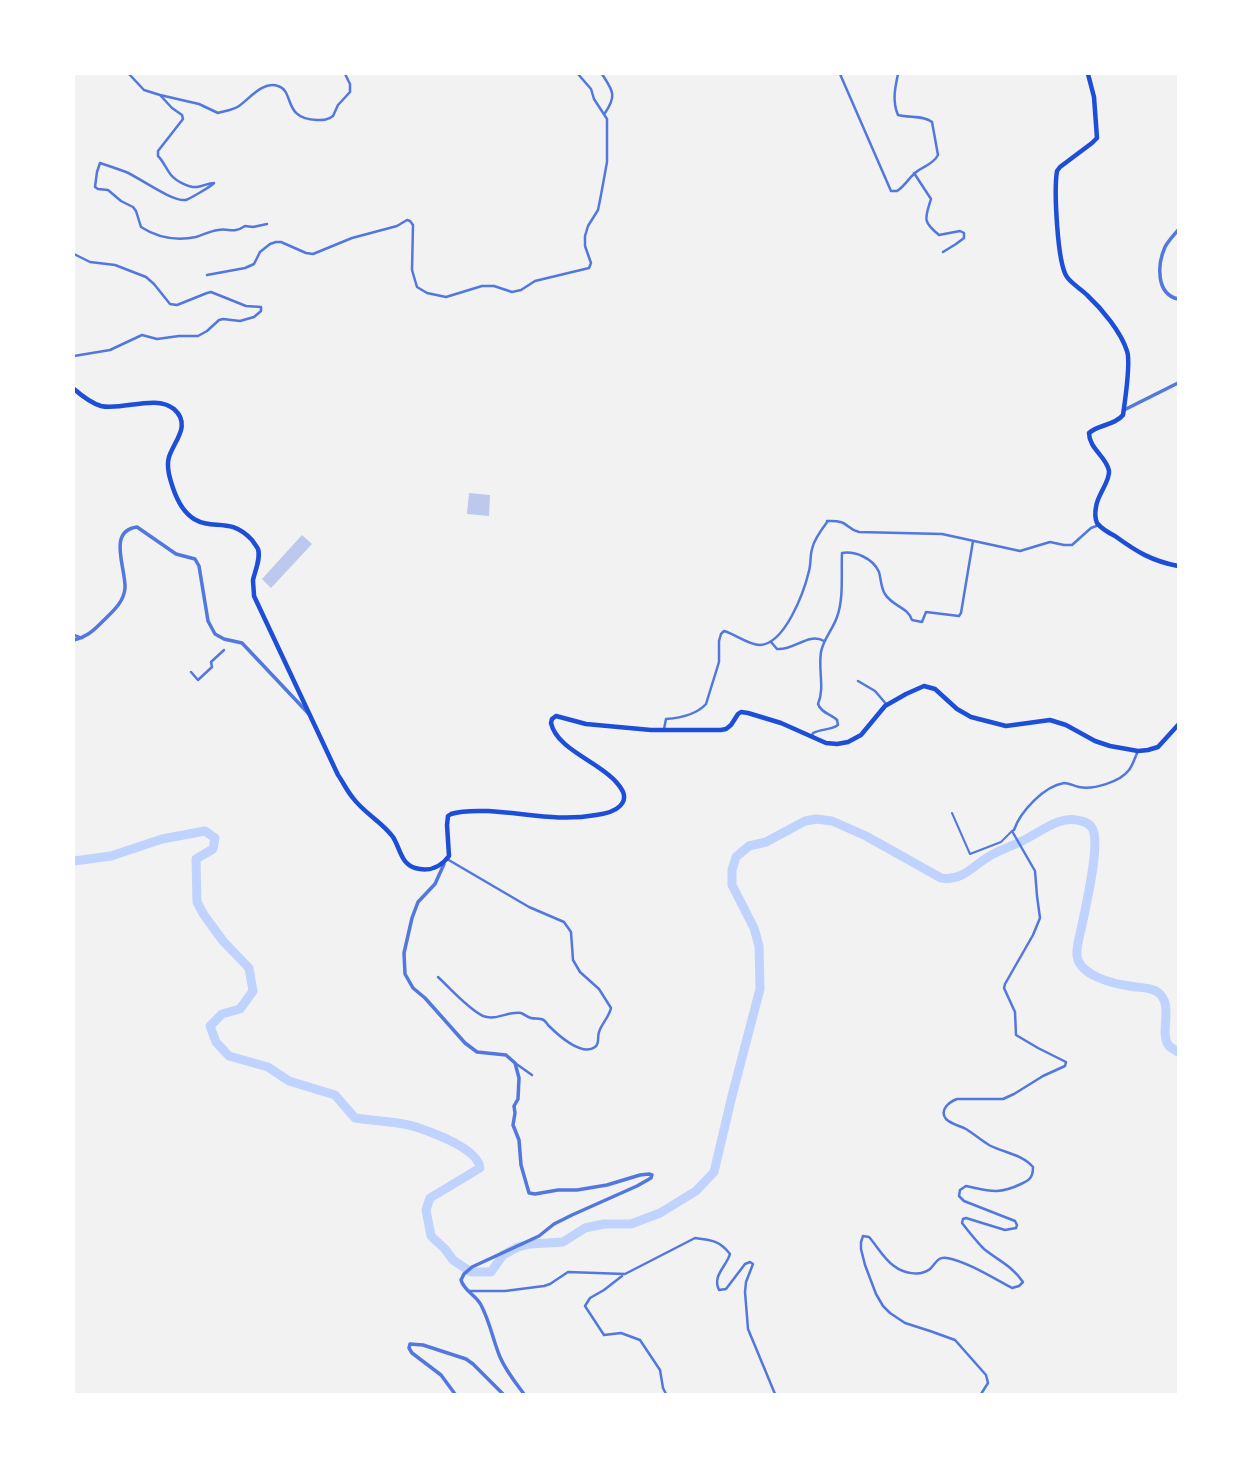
<!DOCTYPE html>
<html>
<head>
<meta charset="utf-8">
<style>
  body { margin:0 }
  #map { position:relative; width:1252px; height:1468px; overflow:hidden; background:#f2f2f2; font-family:"Noto Sans",sans-serif }
  canvas { display:block }
  .frame { position:absolute; inset:0; border:75px solid #fff; pointer-events:none }
</style>
</head>
<body>
<div id="map">
<canvas width="1252" height="1468"></canvas>
<div class="frame"></div>
</div>
<script>
const ctx = document.querySelector('canvas').getContext('2d');
ctx.lineJoin = 'round';
function trace(path, color, width, dash) { ctx.strokeStyle = color; ctx.lineWidth = width; ctx.lineCap = dash ? 'butt' : 'round'; ctx.setLineDash(dash || []); ctx.stroke(path); }
function fillPath(path, color) { ctx.fillStyle = color; ctx.fill(path, 'evenodd'); }
const river = new Path2D(`
  M74,861L111,856L162,839L205,831L215,838L213,849L196,859L197,902L204,915L223,941L249,968L253,991L240,1009L222,1014L210,1026L216,1042L229,1056L268,1067L289,1081L335,1095L355,1118C374,1121 399,1121 416,1127C434,1133 478,1149 480,1168L430,1198L426,1210L431,1236L445,1249L453,1260L471,1272H491L503,1255L518,1247L530,1244L563,1242L585,1228L604,1224H631L660,1213L696,1191L714,1172L732,1096L760,989L759,946L754,928L732,885V870L736,857L749,846L766,842L805,821L816,819L832,821L866,836L941,878C962,881 972,867 988,857C999,850 1010,847 1022,841C1040,833 1059,814 1081,821C1086,822 1091,825 1093,830C1100,846 1086,905 1082,925C1080,935 1076,946 1077,956C1080,976 1114,984 1130,986C1139,988 1148,987 1156,991C1176,1003 1158,1032 1169,1046C1171,1048 1177,1051 1178,1052`);
const building = new Path2D(`
  M469,493L490,495L489,516L467,514Z
  M302,535L312,544L271,588L262,579Z`);
const service = new Path2D(`
  M952,813L970,854L1001,842L1011,832`);
const minor = new Path2D(`
  M129,74L144,90L160,95L199,104L218,113C225,111 233,110 239,106C250,98 263,81 278,86C295,91 282,119 317,120C324,120 328,120 333,116L338,105L350,92V84L345,74
  M602,74C613,91 617,95 605,113
  M840,74L891,191H897C905,186 908,179 914,174C922,166 932,166 938,155L932,122C924,115 909,118 898,115C892,101 895,88 898,74
  M160,95L172,108L182,115L183,119L158,151V156C164,162 166,169 171,175C176,181 189,188 197,187C204,186 208,183 214,183C212,186 189,199 186,200C172,202 140,178 126,172C118,169 109,166 100,163L97,172L95,187L98,189L108,190L121,201L133,207L136,211L141,227C158,238 176,241 196,237C203,235 210,231 218,230C230,228 233,234 245,226L253,227L267,224
  M914,173L931,199C925,219 922,221 939,235L960,231L964,233V238L956,244L943,252
  M74,254L90,262L115,265L146,277L154,284L170,304L177,305L207,293L211,292L246,306L261,307V311L254,317L240,321L223,319L219,320L207,331L198,336H179L157,339L142,335L110,350L74,356
  M207,275L245,268L254,264L260,252L270,244L276,242H281L306,253L313,254L352,238L397,226L407,220L410,221L413,225L412,270L417,287L427,293L446,297L482,286H494L512,292L521,290L535,281L589,268L591,263L585,246V236L588,226L598,210L601,195L607,162V119L594,99L591,89L578,74
  M827,521C850,520 844,528 859,532L942,534L1020,551L1050,542L1064,545H1072L1091,528L1099,525
  M74,635L82,638
  M771,642L777,649C794,651 808,632 824,641
  M191,672L198,680L212,667L211,662L224,650
  M858,681L875,691L887,705
  M664,729L666,719C680,718 696,715 706,704L719,662V641L721,634L724,631C735,634 748,645 760,645C785,644 804,592 809,571C811,564 810,556 812,549C814,539 822,529 828,521
  M812,736L813,733C821,729 831,730 838,725L837,720C831,714 821,713 818,704C825,688 818,670 821,652C823,640 833,629 837,617C844,598 841,573 842,553C855,551 873,558 879,572C881,579 881,588 885,594C892,606 908,607 912,620L922,622L926,612L959,616L961,613L973,541
  M438,977C450,988 468,1009 483,1016C496,1021 508,1011 521,1013C524,1014 527,1017 531,1018C534,1019 538,1018 541,1019C546,1020 546,1023 549,1026C558,1035 582,1057 595,1047C600,1044 597,1037 599,1032C602,1023 609,1017 611,1008L599,989L580,972L573,960L571,932L564,922L529,907L447,859
  M515,1063L532,1075
  M622,1276L604,1290L590,1298L585,1306L604,1335L621,1333L640,1340L660,1370L663,1388L666,1394
  M470,1291H505L544,1286L550,1284L568,1272L625,1274L695,1238C712,1240 720,1241 730,1254C726,1267 712,1276 719,1290L726,1289L745,1264L750,1262L753,1264L746,1282L745,1292L748,1329L775,1394
  M981,1394L988,1383L986,1375L955,1340L930,1331L905,1323L890,1313L883,1306L876,1294L865,1265L861,1249V1242L863,1236L869,1237C877,1246 884,1259 894,1266C903,1273 920,1277 930,1269C936,1263 938,1256 947,1258C968,1262 993,1278 1012,1288L1019,1286L1023,1282C1011,1265 999,1261 984,1249C976,1241 969,1232 962,1223L963,1219L966,1218L1005,1230L1016,1228L1017,1225L1015,1221L964,1201L959,1196L960,1190L966,1186C990,1191 998,1195 1021,1184C1030,1180 1033,1177 1033,1167C1022,1154 1004,1153 989,1145C981,1140 974,1134 966,1129C960,1126 951,1124 946,1119C939,1110 949,1102 957,1099H1003L1014,1094L1043,1076L1065,1066L1066,1062L1038,1048L1016,1035L1015,1012L1004,988L1005,984L1033,935L1040,918L1037,896L1035,871L1012,831L1014,830C1020,812 1044,786 1064,783C1069,783 1074,786 1079,787C1093,790 1120,782 1129,770C1133,765 1135,757 1138,751`);
const tertiary = new Path2D(`
  M1178,230C1174,235 1168,241 1165,247C1157,265 1156,294 1178,299
  M1124,410L1178,383
  M74,640C86,637 92,632 101,623C111,613 124,603 125,588C126,568 107,531 137,527L176,554L195,559L199,566L208,621L215,634L224,639L242,643L308,713
  M444,864L435,884L418,902L412,918L404,953L405,974L413,988L425,998L465,1043L477,1052L506,1055L515,1063L519,1078L518,1099L514,1106L515,1113L513,1125L519,1140L521,1165L529,1193L535,1194L558,1190H577L607,1185L640,1175L649,1174L652,1175L651,1178L637,1186L572,1215L554,1224L539,1236L472,1267L464,1274L461,1280C464,1291 476,1295 481,1305C490,1322 493,1340 500,1357C506,1371 515,1382 524,1394
  M455,1394L441,1375L412,1353L409,1348L410,1344L423,1345L466,1359L473,1364L503,1394`);
const primary = new Path2D(`
  M1088,74L1094,97L1097,138L1092,143L1060,167L1057,171C1054,189 1057,263 1067,277C1072,284 1081,289 1087,295C1102,309 1121,332 1127,351C1131,362 1125,401 1123,415C1114,426 1099,424 1089,433C1089,449 1107,457 1109,471C1110,482 1097,495 1096,507C1095,512 1095,518 1097,523C1101,528 1109,533 1115,536C1137,552 1152,561 1178,566`);
const trunk = new Path2D(`
  M74,389C82,396 91,403 101,406C122,411 156,394 174,409C192,425 174,441 169,457C166,467 170,479 173,488C177,500 183,512 194,519C214,531 229,516 252,540C254,543 256,545 258,549C261,558 255,571 253,580C253,585 254,591 254,596L338,775C343,782 347,791 353,798C364,813 382,822 393,837C400,848 401,864 415,868C429,872 441,867 449,856L447,825L448,816L451,814C463,810 476,811 488,811C526,813 558,822 596,815C604,814 614,812 620,806C628,798 623,790 617,783C600,762 557,750 551,723L552,719L556,716L586,724L651,730H721L726,729L731,725L738,714L741,712L748,713L781,723L826,743L837,744L848,742L861,735L885,706L906,694L924,686L935,689L957,709L971,717L1006,726L1050,720L1066,725L1095,741L1110,746L1138,751L1148,750L1158,747L1178,725`);
trace(river, '#bfd3fe', 9);
fillPath(building, '#bdc9ec');
trace(service, '#5277de', 2);
trace(minor, '#5277de', 2.5);
trace(tertiary, '#5277de', 3.5);
trace(primary, '#1d4ed8', 4.5);
trace(trunk, '#1d4ed8', 4.5);
</script>
</body>
</html>
